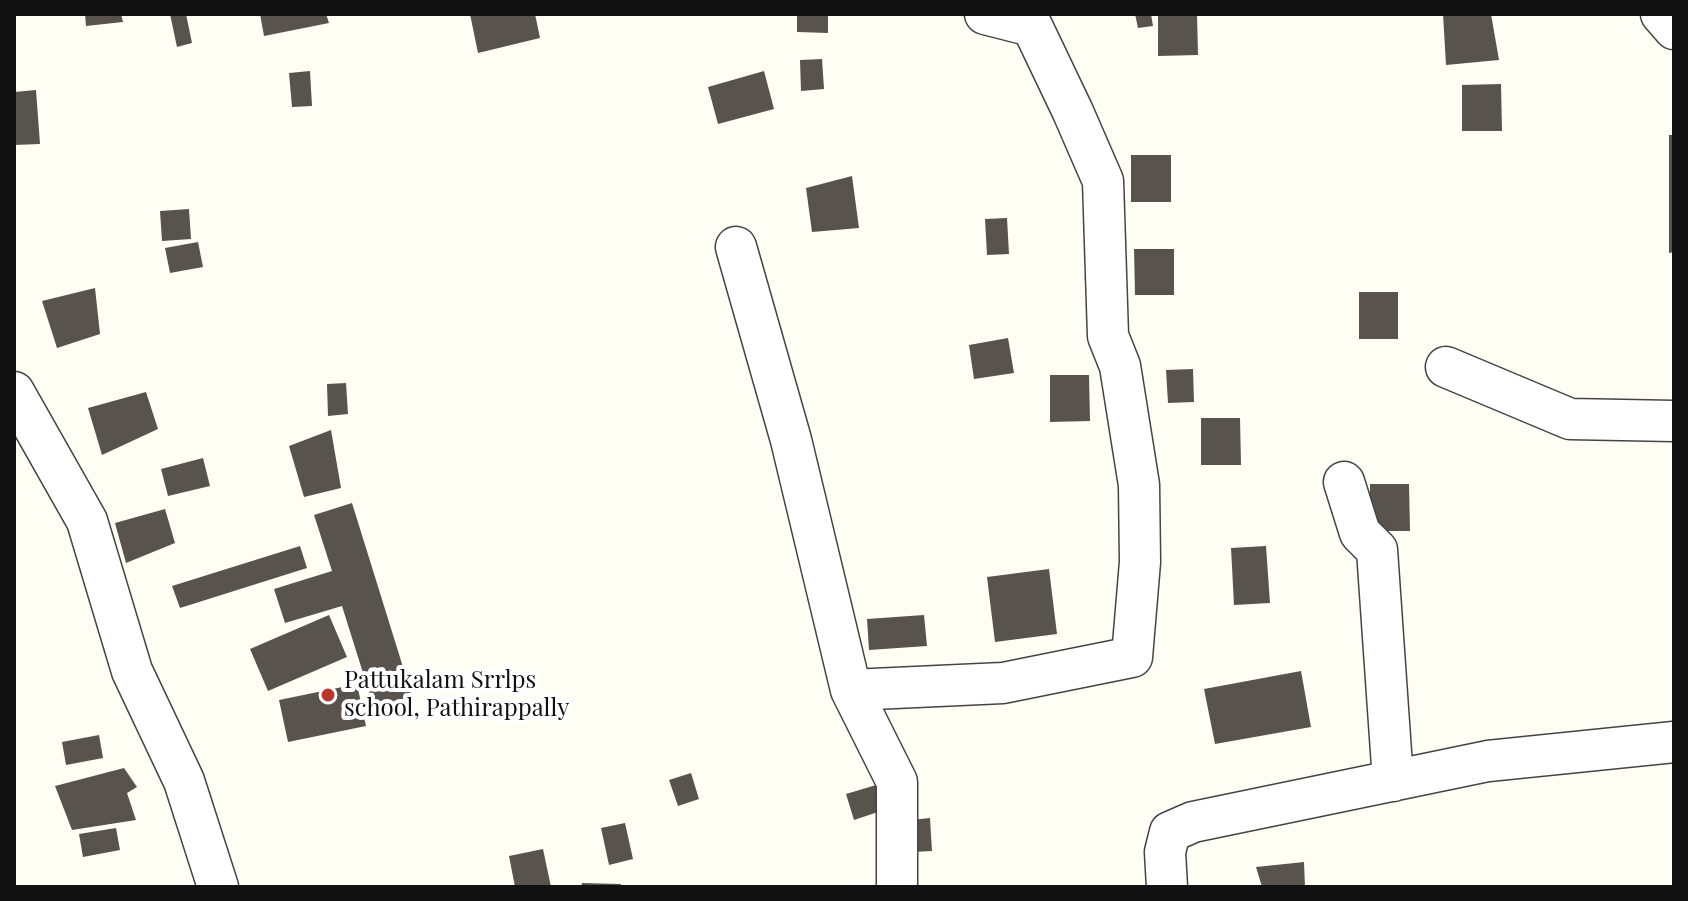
<!DOCTYPE html>
<html>
<head>
<meta charset="utf-8">
<style>
  body { margin:0 }
  #map { position:relative; width:1688px; height:901px; overflow:hidden; background:#fffef5; font-family:"Playfair Display",serif }
  canvas { display:block }
  .frame { position:absolute; inset:0; border:16px solid #111; pointer-events:none }
</style>
</head>
<body>
<div id="map">
<canvas width="1688" height="901"></canvas>
<div class="frame"></div>
</div>
<script>
const ctx = document.querySelector('canvas').getContext('2d');
ctx.lineJoin = 'round';
function fillPath(path, color) { ctx.fillStyle = color; ctx.fill(path, 'evenodd'); }
function trace(path, color, width, dash) { ctx.strokeStyle = color; ctx.lineWidth = width; ctx.lineCap = dash ? 'butt' : 'round'; ctx.setLineDash(dash || []); ctx.stroke(path); }
function write(font, color, halo, rows, align = 'center') {
  ctx.font = font + ' "Playfair Display",serif'; ctx.lineWidth = 8; ctx.setLineDash([]); ctx.textBaseline = 'middle'; ctx.strokeStyle = halo; ctx.fillStyle = color; for (const [text, x, y, turn = 0] of rows) {
    ctx.save(); ctx.translate(x, y); ctx.rotate((+turn || 0) * Math.PI / 180); ctx.textAlign = isNaN(turn) ? turn : align; if (halo) ctx.strokeText(text, 0, 0); ctx.fillText(text, 0, 0); ctx.restore();
  }
}
const building = new Path2D(`
  M85,14H121L123,22L86,26Z
  M170,14H186L192,43L177,47Z
  M260,14H326L329,23L264,36Z
  M470,14H535L540,38L478,53Z
  M797,14H828V33L797,32Z
  M1135,14H1151L1153,26L1138,28Z
  M1158,14H1197L1198,55L1158,56Z
  M1443,14H1491L1499,60L1446,65Z
  M822,59L824,89L801,91L800,60Z
  M310,71L312,106L292,107L289,73Z
  M764,71L774,109L718,124L708,87Z
  M1501,84L1502,131H1462V85Z
  M36,90L40,144L14,145V92Z
  M1669,135H1674V252L1669,253Z
  M1131,155H1171V202H1131Z
  M852,176L859,228L812,232L806,188Z
  M189,209L191,239L162,241L160,211Z
  M1007,218L1009,254L987,255L985,219Z
  M198,242L203,267L170,273L165,248Z
  M1134,249H1174V295H1135Z
  M95,288L100,334L57,348L42,301Z
  M1359,292H1398V339H1359Z
  M1008,338L1014,373L974,379L969,345Z
  M1193,369L1194,402L1168,403L1166,370Z
  M1050,375H1089L1090,421L1050,422Z
  M346,383L348,414L328,416L327,384Z
  M146,392L158,429L102,455L88,408Z
  M1201,418H1240L1241,465H1201Z
  M331,430L341,488L304,497L289,446Z
  M203,458L210,486L168,496L161,469Z
  M1370,484H1409L1410,531H1370Z
  M352,503L412,696L374,708L342,606L285,623L274,589L332,571L314,515Z
  M165,509L175,543L126,563L115,523Z
  M300,546L307,568L180,608L172,586Z
  M1266,546L1270,603L1234,605L1231,548Z
  M1049,569L1057,634L995,642L987,577Z
  M329,615L347,657L268,691L250,649Z
  M924,615L927,646L869,650L867,619Z
  M1301,671L1311,727L1215,744L1204,689Z
  M357,684L366,726L288,742L279,700Z
  M99,735L103,758L66,765L62,742Z
  M124,768L137,787L127,793L136,820L72,830L55,786Z
  M691,773L699,799L678,806L669,780Z
  M876,785L884,810L854,820L846,794Z
  M930,818L932,851L913,852L911,820Z
  M625,823L633,859L609,865L601,828Z
  M116,828L120,850L83,857L79,834Z
  M543,849L551,887H515L509,856Z
  M1304,862L1305,887H1262L1256,867Z
  M582,883L621,884L620,887H581Z`);
const minor = new Path2D(`
  M1661,14L1674,29
  M736,247L791,440L851,690
  M1446,367L1570,419L1674,421
  M14,392L87,521L132,671L184,781L218,887
  M1344,482L1360,533L1377,550L1393,781
  M897,887V782L851,690L1003,683L1132,657L1140,562L1139,485L1120,366L1108,336L1103,181L1073,112L1032,26L985,14
  M1167,887L1165,852L1170,832L1193,822L1488,761L1674,742`);
const markers = [
  [328,695,8,"#bc352d"]
];
const poiNames = [
  ["Pattukalam Srrlps",344,681],
  ["school, Pathirappally",344,709]
];
fillPath(building, '#59534d');
trace(minor, '#444', 43);
trace(minor, '#fff', 40);
for (const [x, y, r, color] of markers) { const dot = new Path2D(); dot.arc(x, y, r, 0, 2 * Math.PI); ctx.fillStyle = color; ctx.fill(dot); trace(dot, '#fff', 3); }
write('24px', '#111', '#fff', poiNames, 'left');
</script>
</body>
</html>
